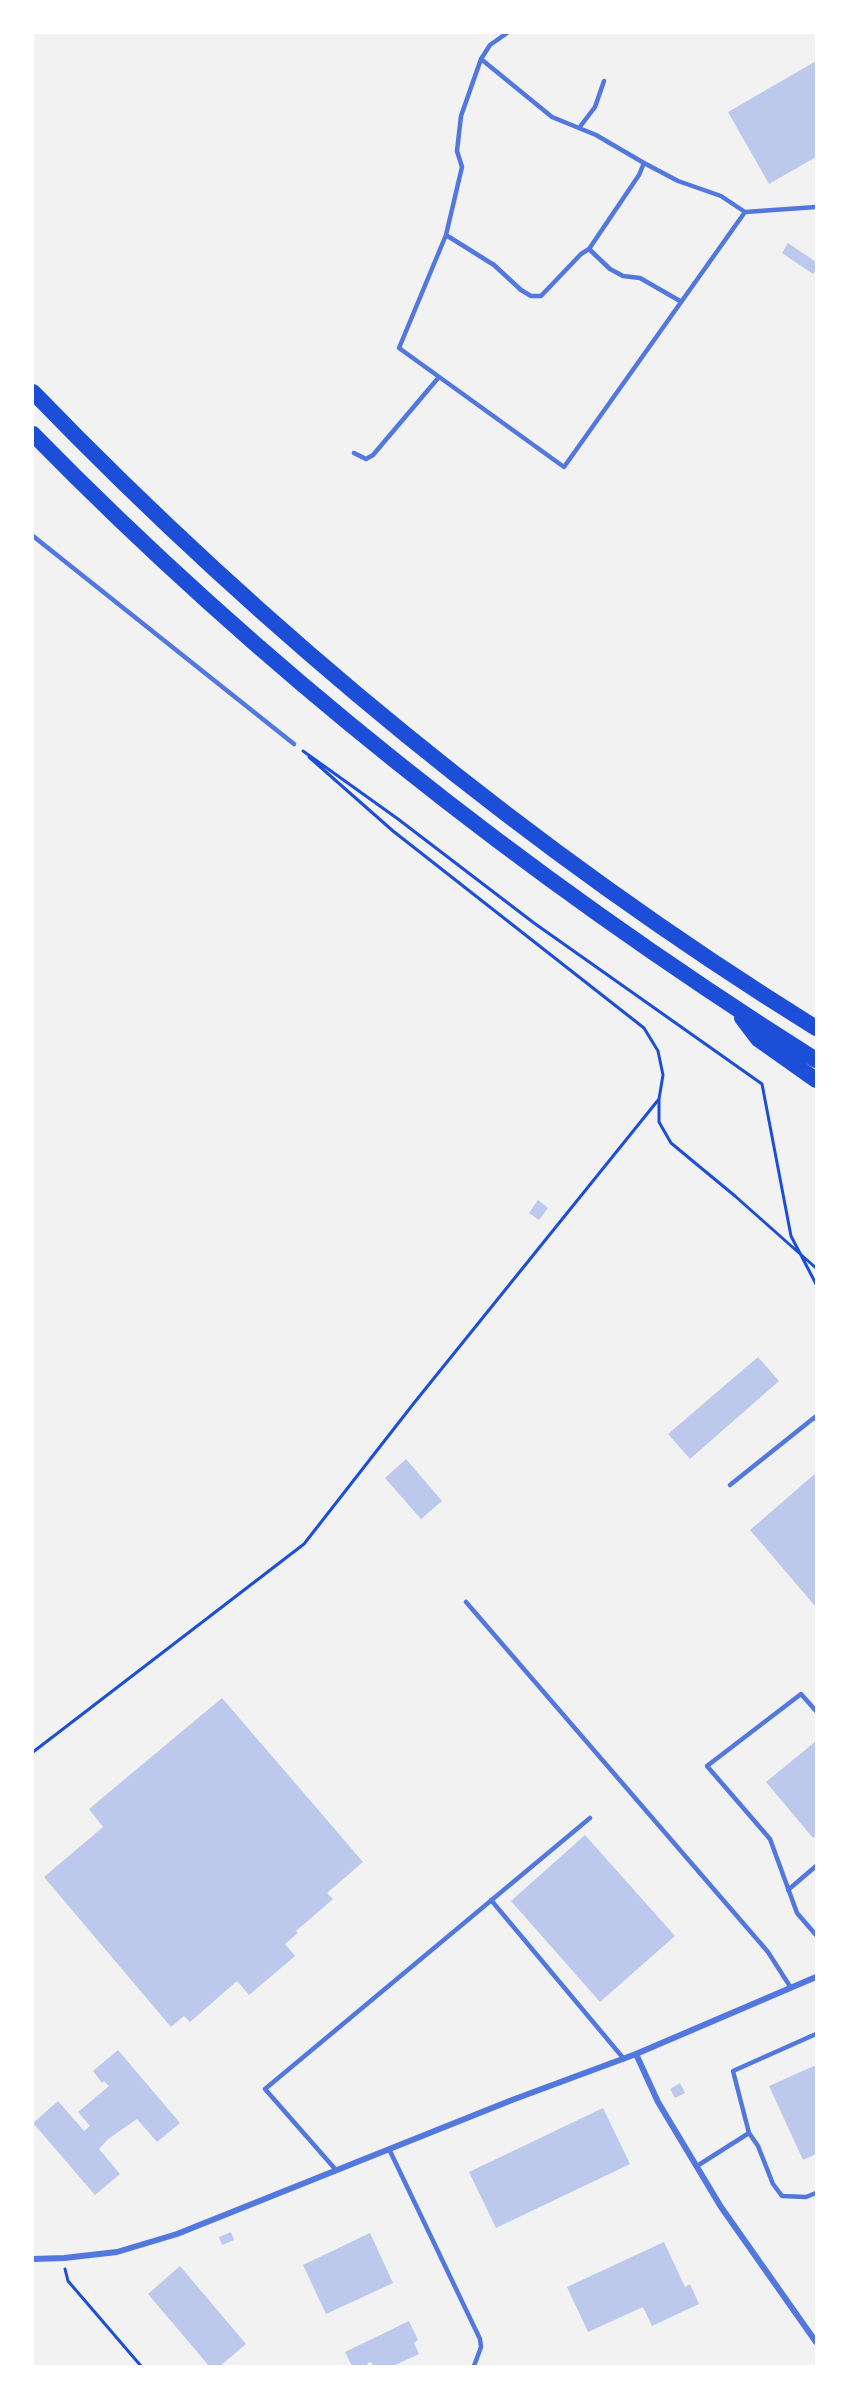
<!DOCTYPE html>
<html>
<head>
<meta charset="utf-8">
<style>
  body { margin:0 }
  #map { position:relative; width:849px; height:2399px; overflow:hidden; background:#f2f2f2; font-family:Inter,sans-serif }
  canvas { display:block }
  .frame { position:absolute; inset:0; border:34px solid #fff; pointer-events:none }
</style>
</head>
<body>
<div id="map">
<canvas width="849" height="2399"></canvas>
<div class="frame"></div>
</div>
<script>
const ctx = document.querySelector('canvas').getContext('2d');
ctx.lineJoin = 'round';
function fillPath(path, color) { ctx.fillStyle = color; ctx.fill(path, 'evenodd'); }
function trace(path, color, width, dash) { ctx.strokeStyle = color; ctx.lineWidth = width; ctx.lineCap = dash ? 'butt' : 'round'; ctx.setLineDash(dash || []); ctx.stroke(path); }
const building = new Path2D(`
  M816,61V157L769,184L728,112Z
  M788,243L816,262V270L813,274L782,253Z
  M538,1200L548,1208L539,1220L529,1213Z
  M758,1357L779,1381L690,1459L668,1434Z
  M406,1459L442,1501L421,1519L385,1478Z
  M816,1473V1607L750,1530Z
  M222,1698L363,1862L327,1893L333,1899L296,1931L298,1933L285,1944L295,1956L249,1995L237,1981L190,2022L184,2016L171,2027L44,1877L103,1827L89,1809Z
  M816,1741V1836L813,1838L766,1782Z
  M585,1835L675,1936L600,2002L511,1901Z
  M118,2050L180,2123L157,2142L137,2119L108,2139L99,2149L120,2174L95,2195L33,2123L58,2101L84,2131L90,2126L78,2112L109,2086L104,2081L102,2083L93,2071Z
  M816,2065V2154L803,2160L769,2086Z
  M680,2083L685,2093L675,2098L670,2089Z
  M603,2108L630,2164L496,2228L469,2172Z
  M231,2232L234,2240L222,2245L219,2237Z
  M370,2233L393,2283L326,2314L303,2265Z
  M664,2242L685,2287L690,2284L699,2304L652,2326L643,2307L588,2332L567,2287Z
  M180,2266L246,2344L220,2366H209L148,2294Z
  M409,2321L418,2340L414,2343L419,2354L393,2366H373L371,2362L367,2363L369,2366H352L345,2352Z`);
const path = new Path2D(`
  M303,751L398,819L534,923L762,1084L791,1236L816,1284
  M309,757L393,831L644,1028L658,1051L663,1075L659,1099V1122L671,1143L735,1196L816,1268
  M33,1752L304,1544L414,1403L659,1099
  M65,2269L68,2281L141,2366`);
const service = new Path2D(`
  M507,33L490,45L481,59L461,116L457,151L462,167L446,235L399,348L564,467L745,212L816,207
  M579,128L595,107L604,81
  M644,163L678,181L721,196L745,212
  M446,235L494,265L521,290L531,296H541L581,254L589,249L639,175L644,163L596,135L552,117L481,59
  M589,249L610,269L623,276L640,278L680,301
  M354,453L366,459L373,455L439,377
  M33,536L294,744
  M730,1485L815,1417L816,1419
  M466,1602L768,1952L791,1988
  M816,1711L801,1694L707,1766L770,1839L797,1913L816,1935
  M788,1890L816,1866
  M491,1900L624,2059
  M816,2034L733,2071L749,2133L758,2146L773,2184L782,2196L806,2197L816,2193
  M389,2149L480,2339L481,2347L474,2366
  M697,2166L749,2133
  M336,2170L265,2089L590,1818`);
const minor = new Path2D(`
  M636,2054L658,2102L721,2207L816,2342
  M33,2259L64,2258L117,2252L177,2234L512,2100L636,2054L816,1977`);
const trunk = new Path2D(`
  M33,392C266,633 531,851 816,1028
  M33,434C268,674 533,881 816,1060
  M742,1018L758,1039L816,1080`);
fillPath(building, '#bdc9ec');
trace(path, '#1d4ed8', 3);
trace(service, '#5277de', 4.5);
trace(minor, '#5277de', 6);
trace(trunk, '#1d4ed8', 16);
</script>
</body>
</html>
